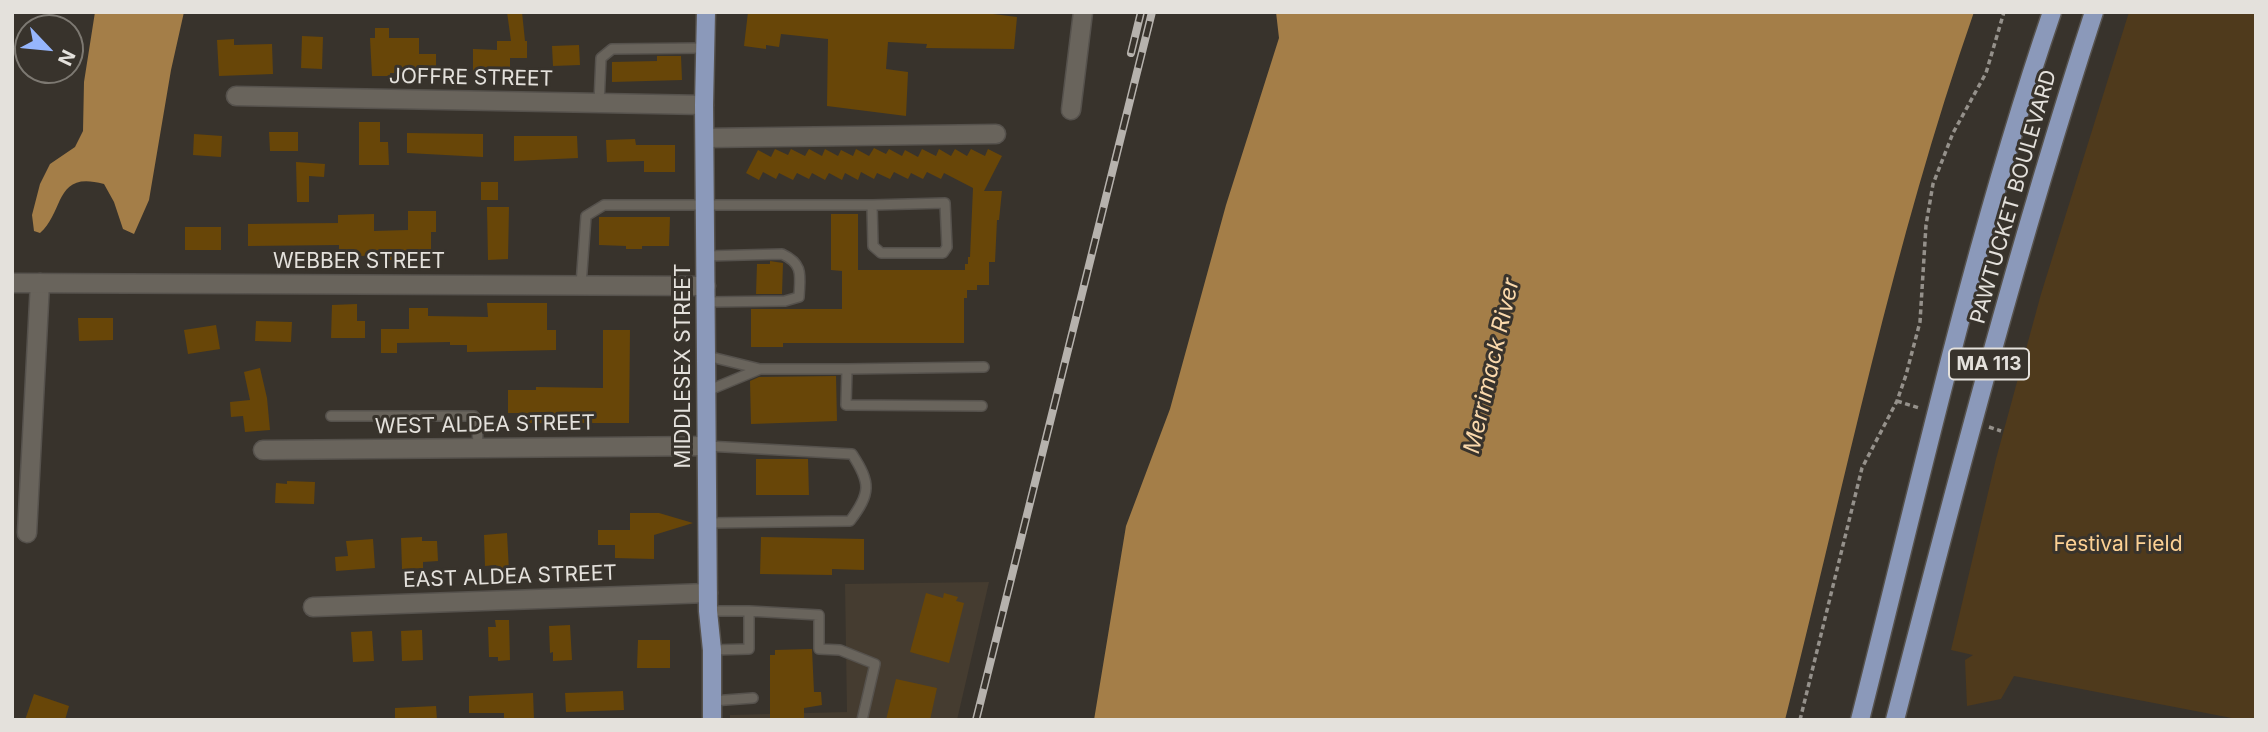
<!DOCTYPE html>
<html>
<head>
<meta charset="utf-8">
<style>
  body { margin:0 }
  #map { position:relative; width:2268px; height:732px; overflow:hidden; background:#38332c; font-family:Inter,sans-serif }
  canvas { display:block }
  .frame { position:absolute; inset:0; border:14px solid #e4e1dc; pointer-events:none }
  .north { position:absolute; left:14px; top:14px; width:70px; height:70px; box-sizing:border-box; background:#38332c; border:2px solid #7d7972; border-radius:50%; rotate:116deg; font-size:19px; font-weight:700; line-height:28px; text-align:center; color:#e4e1dc }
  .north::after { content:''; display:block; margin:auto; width:24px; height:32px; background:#96b6fd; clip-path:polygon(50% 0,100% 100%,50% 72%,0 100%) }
</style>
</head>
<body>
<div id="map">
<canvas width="2268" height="732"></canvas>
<div class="frame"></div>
<div class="north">N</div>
</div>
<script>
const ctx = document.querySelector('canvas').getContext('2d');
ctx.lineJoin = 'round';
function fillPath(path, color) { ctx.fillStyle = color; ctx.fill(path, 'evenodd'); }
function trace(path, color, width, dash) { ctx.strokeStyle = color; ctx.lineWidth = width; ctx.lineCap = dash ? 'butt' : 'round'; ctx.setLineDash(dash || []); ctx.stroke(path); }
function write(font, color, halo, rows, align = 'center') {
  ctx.font = font + ' Inter,sans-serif'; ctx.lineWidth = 6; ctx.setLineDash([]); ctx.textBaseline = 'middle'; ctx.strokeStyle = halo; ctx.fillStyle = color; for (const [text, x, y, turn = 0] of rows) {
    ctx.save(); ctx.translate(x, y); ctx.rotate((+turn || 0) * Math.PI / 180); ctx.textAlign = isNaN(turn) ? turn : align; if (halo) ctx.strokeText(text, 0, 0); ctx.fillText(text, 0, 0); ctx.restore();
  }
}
const built = new Path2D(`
  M989,582L957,720H730V715L847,712L845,584Z`);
const green = new Path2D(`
  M2129,12H2256V720H2242L2014,676L2001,699L1967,706L1965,660L1973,655L1951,650L1996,459L2041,294Z`);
const water = new Path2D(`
  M95,12H184L171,70L149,200L134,234L123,229L114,202L104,184C54,170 65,211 40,233L34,231L32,215L40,184L50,164L75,147L83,131L84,82Z
  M1276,12H1974C1893,243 1845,483 1785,720H1094L1126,526L1170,409L1226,205L1279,38Z`);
const building = new Path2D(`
  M507,12H522L525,41H527V58H510V72L473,71V49L497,50V41H511Z
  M748,12H977L1017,17L1014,49L926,48L927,44L888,42L886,69L908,72L906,116L827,106L828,39L781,34L779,47L766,45V49L744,46Z
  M375,28H389V38H419V54H436V73H390V76H372L370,38H375Z
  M302,36L323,37L322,69L301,68Z
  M234,39V45L272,44L273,74L219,76L217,40Z
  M579,45L580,65L553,66L552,46Z
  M657,56H681L682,80L612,82V62L657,61Z
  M359,122H380V142H388L389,165H359Z
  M269,132H298V151H270Z
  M407,133L483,134V157L407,153Z
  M194,134L222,136L221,157L193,155Z
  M514,136H577L578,158L514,161Z
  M635,139L636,145H675V172H644V161L607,162L606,140Z
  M874,148L886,154L889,149L902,156L905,150L918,157L922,149L936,156L939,149L951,156L955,149L967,156L971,149L985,156L988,149L1002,156L984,191H1002L999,220H997L995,262H989V285H977V290H967V298H964V343H783V347H751V309H842V271L831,270V214H858V270H965V264H968V257H970L973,188L944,173L941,179L927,172L923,179L911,173L908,179L894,172L890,179L877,173L874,179L861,172L858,180L845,173L842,180L829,173L825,180L812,173L809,179L797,173L793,180L779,173L776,179L763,172L759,180L746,173L758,150L771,157L775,149L788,155L791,149L805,156L809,149L822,156L825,149L838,156L841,150L853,156L856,149L869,156Z
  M296,162L325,164L324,177L309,176V202H297Z
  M481,182H498V200H481Z
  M487,207H509L508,259L488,260Z
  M408,211H436V232H431V260H384V255L339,257V245L248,246V224L338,223V215L374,214V231L408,230Z
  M599,217H670L669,246H642V249H626V246L599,245Z
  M185,227H221V250H185Z
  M770,261L783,263L782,294H756L757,264H770Z
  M487,303H547V330H556V350L467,352V345H450V342L397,343V353H381V329H409V308H428V316L488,317Z
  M357,304V321H365V338H331L332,305Z
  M78,318H113V340L79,341Z
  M256,321L292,322L291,342L255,341Z
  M216,325L220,349L188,354L184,330Z
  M603,330H630L629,423H527V413H508V390H536V387L603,388Z
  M260,368L267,398L270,430L245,432L243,416L231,417L230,402L250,400L244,372Z
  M836,376L837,421L751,424L750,381L759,377Z
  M756,459H808L809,495H756Z
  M287,481L315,482L314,504L275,503L276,483L287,484Z
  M630,513H659L693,523L654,535V559L615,558V545H598V530H630Z
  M507,533L509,571L496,572V565L485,566L484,535Z
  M422,537V541H437L438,561L423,562V568L402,569L401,538Z
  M761,537L864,539V570L832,569V575L760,574Z
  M373,539L375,568L336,571L335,557L348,556L346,541Z
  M926,593L943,598L944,593L958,597L956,601L964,603L949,663L910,652Z
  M495,620H509L510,660L498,661V657H489L488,627H496Z
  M570,625L572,660L553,661V652L550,653L549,626Z
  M422,630L423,660L402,661L401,631Z
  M372,631L374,661L353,662L351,632Z
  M638,640H670V668H637Z
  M812,649L814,692H821L822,705L804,708V720H770V655H775V650Z
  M896,679L937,688L930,720H886Z
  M623,691L624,710L566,712L565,693Z
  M533,693L534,719L504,720V713H469V696Z
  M34,694L69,706L65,720H25Z
  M436,706L437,720H395V708Z`);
const path = new Path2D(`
  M1897,401L1919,408
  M1989,427L2001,431
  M1800,720L1862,468L1897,401L1906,375L1920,322L1926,225L1933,184L1953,133L1986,73L2004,12`);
const service = new Path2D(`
  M599,103L601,58L612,49L705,48
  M581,285L586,216L604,205H872L873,246L881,253H943L947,247L945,203L872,205
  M706,302L785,301L799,297C800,276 804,264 782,254L706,256
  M707,356L760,369L707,391
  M760,369H847L846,405L982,406
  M847,369L984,367
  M331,416H474L477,420L478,448
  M707,446L852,454C871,483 871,493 850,521L708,523
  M708,611H749V649L712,650
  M749,611L819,615V649L840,650L875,664L862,720
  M712,701L753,698`);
const minor = new Path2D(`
  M236,96L704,105
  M1071,110L1083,12
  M706,138L996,134
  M263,450L707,446
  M27,533L40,283
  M313,607L708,593`);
const tertiary = new Path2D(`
  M12,283L706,286`);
const primary = new Path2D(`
  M706,12L704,105L708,611L712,650V720
  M1860,720C1920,483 1973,243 2052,12
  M1895,720C1956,482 2018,245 2094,12`);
const rail = new Path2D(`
  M1131,53L1141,12
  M976,720L1152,12`);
const shields = [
  [1989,364,80]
];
const shieldNames = [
  ["MA 113",1989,364]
];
const streetNames = [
  ["JOFFRE STREET",471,78,1],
  ["PAWTUCKET BOULEVARD",2014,197,-74],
  ["WEBBER STREET",359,262],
  ["MIDDLESEX STREET",684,366,-90],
  ["WEST ALDEA STREET",485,425,-1],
  ["EAST ALDEA STREET",510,577,-2]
];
const parkNames = [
  ["Festival Field",2118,545]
];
const waterNames = [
  ["Merrimack River",1492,366,-77]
];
fillPath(built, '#453c30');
fillPath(green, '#4f3a1c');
fillPath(water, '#a47e48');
fillPath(building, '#684608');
trace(service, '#56524d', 12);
trace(minor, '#56524d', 21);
trace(tertiary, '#56524d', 21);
trace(primary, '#56524d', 21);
trace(path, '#95918b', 3.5, [5, 3.5]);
trace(service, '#69645c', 9);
trace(minor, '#69645c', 18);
trace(tertiary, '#69645c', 18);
trace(primary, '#8b99ba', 18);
trace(rail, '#b6b2ad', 8);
trace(rail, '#38332c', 5, [16]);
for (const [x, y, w] of shields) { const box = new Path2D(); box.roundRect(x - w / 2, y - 15.5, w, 31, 5); ctx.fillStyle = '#38332c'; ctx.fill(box); trace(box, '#e4e1dc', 2); }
write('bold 19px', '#e4e1dc', null, shieldNames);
write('21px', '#e4e1dc', '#38332c', streetNames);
write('21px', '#fdd194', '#38332c', parkNames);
write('italic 23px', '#fad9ac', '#38332c', waterNames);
</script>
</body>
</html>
